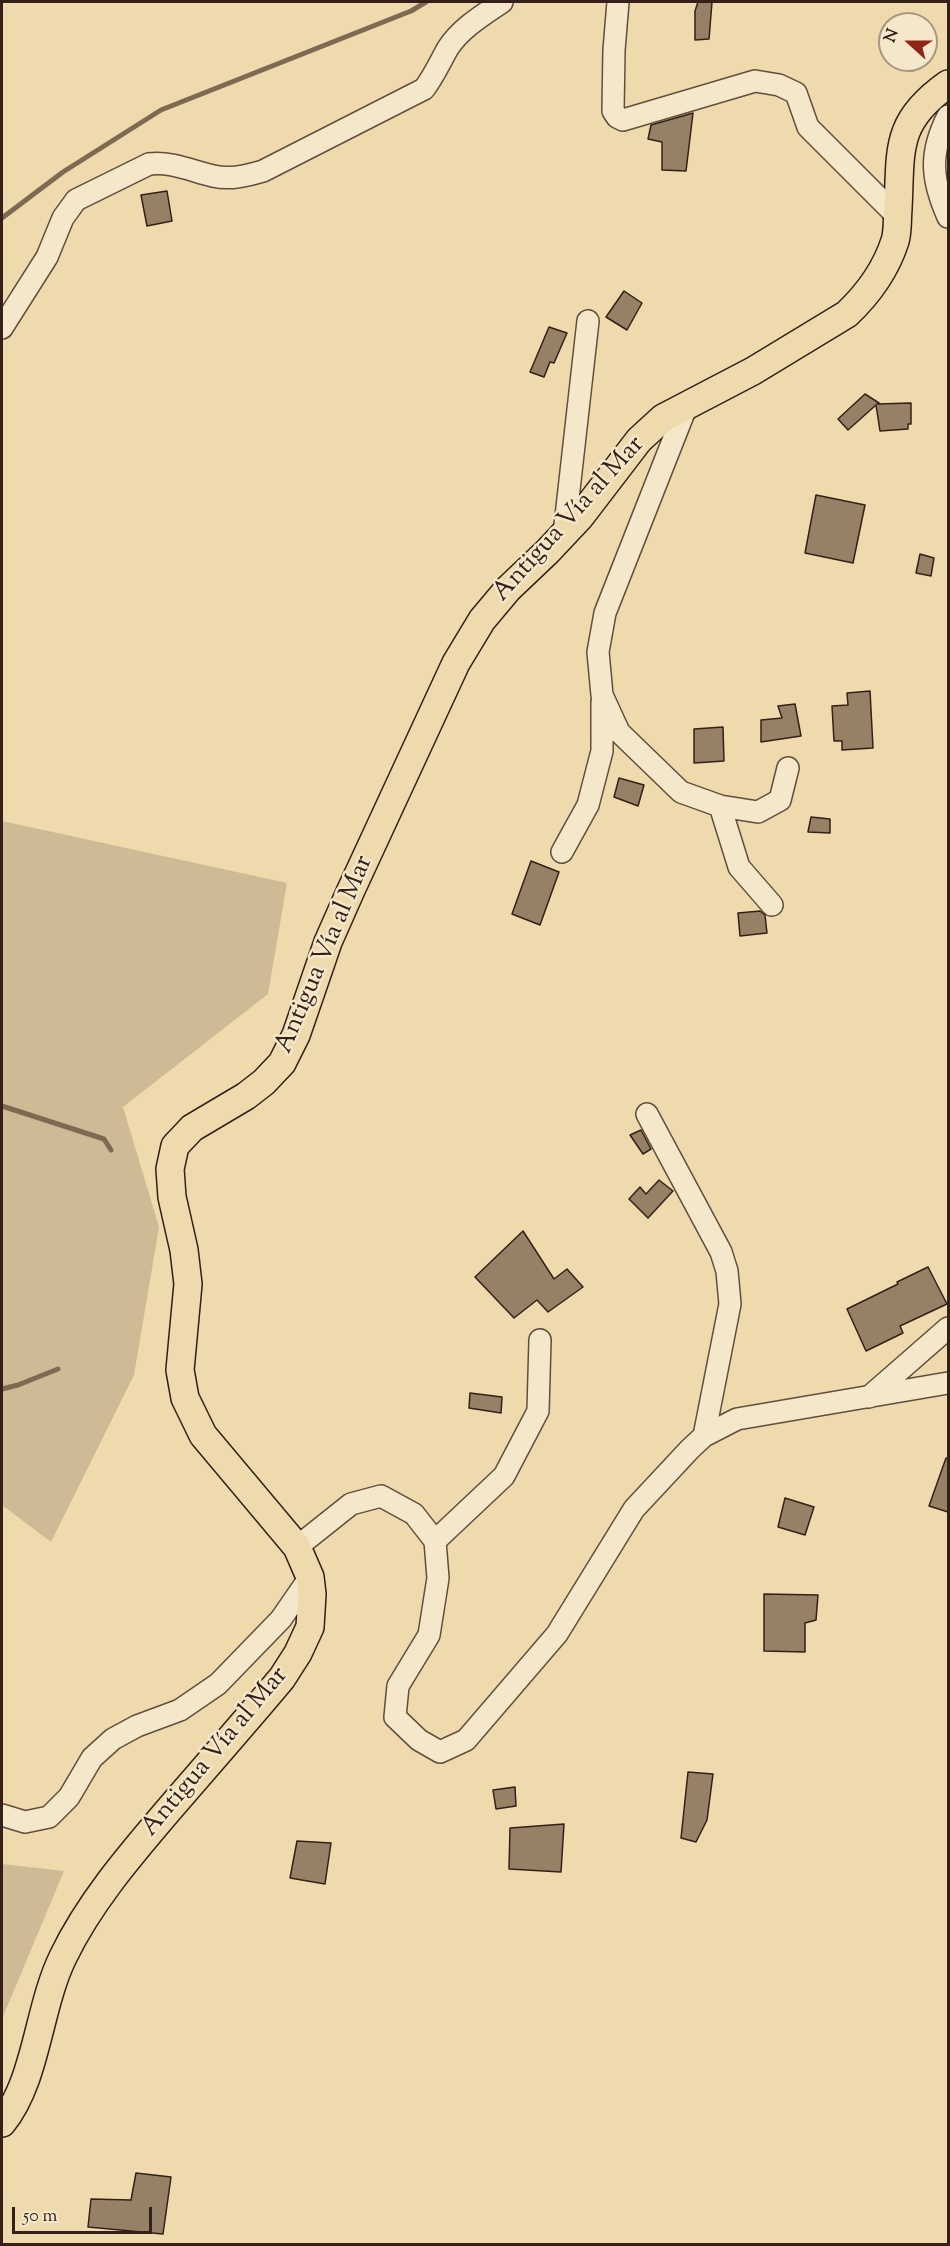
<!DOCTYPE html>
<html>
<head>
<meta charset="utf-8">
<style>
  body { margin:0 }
  #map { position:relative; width:950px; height:2246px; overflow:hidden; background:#eedaad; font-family:"Sorts Mill Goudy",serif }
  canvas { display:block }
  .frame { position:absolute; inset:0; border:3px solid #342018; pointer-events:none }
  .north { position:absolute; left:878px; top:12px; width:60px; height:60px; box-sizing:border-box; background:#f4e7ca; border:2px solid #a79783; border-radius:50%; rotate:291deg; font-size:16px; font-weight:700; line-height:24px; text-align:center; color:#342018 }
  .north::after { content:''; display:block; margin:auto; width:21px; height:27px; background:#8f2418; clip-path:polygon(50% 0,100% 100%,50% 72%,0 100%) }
  .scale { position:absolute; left:12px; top:2207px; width:140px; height:27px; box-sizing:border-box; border:3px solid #342018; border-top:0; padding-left:8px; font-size:18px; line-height:21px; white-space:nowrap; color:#342018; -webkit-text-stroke:4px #f4e7ca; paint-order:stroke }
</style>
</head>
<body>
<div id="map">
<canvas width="950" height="2246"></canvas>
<div class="frame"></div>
<div class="north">N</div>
<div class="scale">50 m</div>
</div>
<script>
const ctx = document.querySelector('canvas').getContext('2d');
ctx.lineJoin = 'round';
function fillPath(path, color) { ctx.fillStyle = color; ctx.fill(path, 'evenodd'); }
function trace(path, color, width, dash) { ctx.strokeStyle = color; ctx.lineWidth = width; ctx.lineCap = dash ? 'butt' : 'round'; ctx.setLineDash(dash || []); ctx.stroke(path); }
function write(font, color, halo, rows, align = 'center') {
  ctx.font = font + ' "Sorts Mill Goudy",serif'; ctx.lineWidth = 5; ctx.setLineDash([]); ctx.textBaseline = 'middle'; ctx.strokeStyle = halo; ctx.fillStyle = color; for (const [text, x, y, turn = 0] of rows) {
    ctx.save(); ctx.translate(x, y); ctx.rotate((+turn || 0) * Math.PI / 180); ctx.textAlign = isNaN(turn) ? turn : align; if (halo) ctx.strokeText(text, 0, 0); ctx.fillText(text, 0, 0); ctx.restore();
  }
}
const green = new Path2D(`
  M2,821L287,883L268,994L123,1107L159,1227L134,1375L51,1542L2,1505Z
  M2,1864L64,1871L2,2019Z`);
const stream = new Path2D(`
  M2,218L63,172L161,110L411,11L426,2
  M2,1106L104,1139L111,1150
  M2,1389L18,1385L58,1369`);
const building = new Path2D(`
  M698,2H712L709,39L695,40V11Z
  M693,113L686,171L662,170V142L648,139L651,125Z
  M167,191L172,221L147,226L141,195Z
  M624,291L642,303L627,330L606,317Z
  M549,327L567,333L554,363L550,362L544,377L530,372Z
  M865,394L879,403L877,404L911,403V424H908V429L880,431L876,405L848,430L838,419Z
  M816,495L865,505L853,563L805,553Z
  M920,554L934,558L931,576L916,573Z
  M870,691L873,748L842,750V741H834L832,706L848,705L847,693Z
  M795,704L801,736L761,742V720L782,718L778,706Z
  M723,727L724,761L694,763V729Z
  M619,778L644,785L638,806L614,797Z
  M811,817L830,819V833L808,832Z
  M531,861L559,872L540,925L512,914Z
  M760,911L765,915L767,933L740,936L738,913Z
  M641,1130L651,1149L643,1154L630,1135Z
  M659,1180L673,1191L648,1218L629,1199L640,1187L646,1194Z
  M523,1231L554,1279L567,1269L583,1287L548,1312L537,1300L514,1318L475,1277Z
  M928,1267L947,1304L900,1326L903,1333L866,1351L847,1309L898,1284L897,1282Z
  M470,1393L502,1397L501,1413L469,1408Z
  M946,1458H948V1512L929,1506Z
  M785,1498L814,1507L805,1535L778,1527Z
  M764,1594L818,1595L816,1620L805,1623V1652L764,1651Z
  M688,1772L713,1774L707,1820L696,1842L681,1838Z
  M515,1787L516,1806L496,1809L493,1790Z
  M564,1824L561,1872L509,1869L510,1828Z
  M297,1841L331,1843L325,1884L290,1878Z
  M136,2173L171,2177L163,2234L88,2227L91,2199L131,2200Z`);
const minor = new Path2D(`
  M618,2L614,50L613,111L617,117L623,120L755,81L779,85L796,93L808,127L897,216
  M948,116C929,153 931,179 948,217
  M2,328L47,257L63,218L76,200L149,164C170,161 192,171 213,176C230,180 246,176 263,171L424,89C434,76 440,62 448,48C461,28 483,15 502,2
  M687,405L605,613L598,652L602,695L619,732L681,792L720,806L758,812L780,800L788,768
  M564,534L588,321
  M720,806L739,867L772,905
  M562,852L588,805L602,751V702
  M647,1114L721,1252L727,1271L730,1304L704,1436
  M869,1397L948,1328
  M435,1541L504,1476L538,1411L540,1340
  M297,1547L351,1504L381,1496L414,1514L435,1541L438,1578L429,1635L398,1686L395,1717L419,1740L440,1752L466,1740L557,1634L634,1509L690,1449L704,1436L737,1419L948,1383
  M2,1815L25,1822L49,1817L69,1797L92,1758L113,1739L137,1726L180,1710L218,1684L281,1619L310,1577`);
const major = new Path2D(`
  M2,2123C37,2080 38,2008 63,1957C90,1901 132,1853 172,1806C209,1763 246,1721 282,1678L298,1653L310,1627L312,1594L310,1577L297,1547L203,1435L185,1398L180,1370L188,1284L184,1250L172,1197L170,1169L175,1146L192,1128L246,1096L264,1082L282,1063L296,1035L328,942L351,890L456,663L482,620L508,589L548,551L580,517L639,440L663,418L753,371L847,314C868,294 886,269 895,241C898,232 897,219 898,209C901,150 894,122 948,84`);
const streetNames = [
  ["Antigua Vía al Mar",570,520,-48],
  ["Antigua Vía al Mar",326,955,-67],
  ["Antigua Vía al Mar",216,1753,-50]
];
fillPath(green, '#ceba94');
trace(stream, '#7e6a53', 5);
fillPath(building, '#958165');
trace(building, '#342018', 1.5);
trace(minor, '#624e3d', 24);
trace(major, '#342018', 30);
trace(minor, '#f4e7ca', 21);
trace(major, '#eedaad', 27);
write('26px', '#342018', '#f4e7ca', streetNames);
</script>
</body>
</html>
